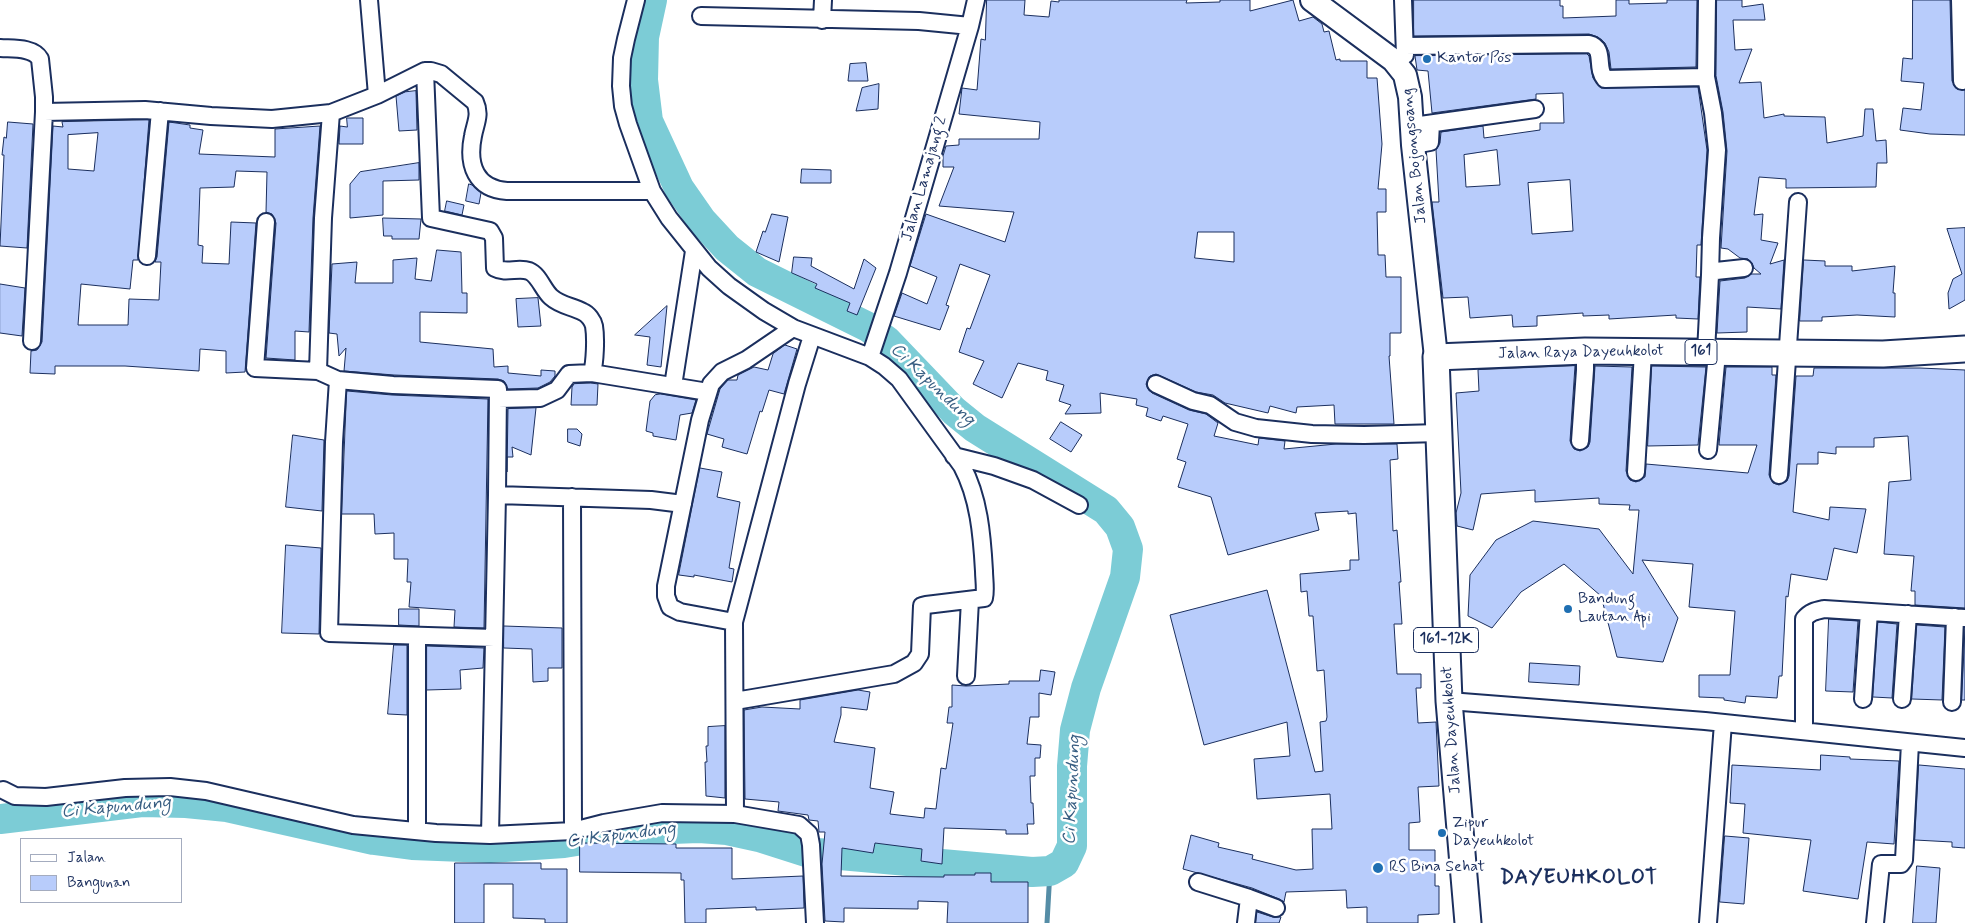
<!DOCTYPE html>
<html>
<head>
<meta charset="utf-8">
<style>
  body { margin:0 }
  #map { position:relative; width:1965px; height:923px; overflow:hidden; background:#fff; font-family:Mynerve,sans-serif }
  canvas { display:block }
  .legend { position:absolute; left:20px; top:838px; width:162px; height:65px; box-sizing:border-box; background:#fff; border:1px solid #a4acbf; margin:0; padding:6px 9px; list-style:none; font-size:15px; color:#1b2f5e }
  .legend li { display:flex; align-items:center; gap:10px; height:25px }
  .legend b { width:25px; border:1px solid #a4acbf }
</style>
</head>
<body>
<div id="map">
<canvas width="1965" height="923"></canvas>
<ul class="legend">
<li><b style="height:6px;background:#fff"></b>Jalan</li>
<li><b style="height:14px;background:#b8ccfb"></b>Bangunan</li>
</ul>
</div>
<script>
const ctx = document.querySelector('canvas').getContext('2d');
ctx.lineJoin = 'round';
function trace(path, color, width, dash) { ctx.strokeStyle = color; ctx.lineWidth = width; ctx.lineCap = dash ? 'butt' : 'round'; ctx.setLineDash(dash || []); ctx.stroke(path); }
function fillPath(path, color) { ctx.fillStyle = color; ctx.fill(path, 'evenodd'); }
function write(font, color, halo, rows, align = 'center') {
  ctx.font = font + ' Mynerve,sans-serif'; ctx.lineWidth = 5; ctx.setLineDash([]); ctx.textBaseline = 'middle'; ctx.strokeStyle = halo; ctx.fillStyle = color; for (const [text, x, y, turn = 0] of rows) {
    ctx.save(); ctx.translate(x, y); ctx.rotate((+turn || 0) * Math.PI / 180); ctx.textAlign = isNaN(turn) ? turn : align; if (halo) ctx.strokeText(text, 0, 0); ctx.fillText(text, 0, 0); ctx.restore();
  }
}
const stream = new Path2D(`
  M1047,923L1050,871`);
const river = new Path2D(`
  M0,819L142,802L186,803L227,807L374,840L412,845L490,848L564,843L644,830L699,828L727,830L759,837L806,852L1032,872L1050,871L1064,863L1072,846V766L1075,730L1086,688L1125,577L1128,549L1120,527L1106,510L975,428L954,411L887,341L868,327L757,272L727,248L702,221L679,188L648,121L643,80L644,37L652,0`);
const building = new Path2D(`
  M987,0H1025L1024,15L1049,17L1051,1L1059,2V0H1187L1186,3L1220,2V0H1250V11L1293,0L1299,21L1313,17L1322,24L1324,32L1329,31L1336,60L1340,59V61H1367V78H1377L1382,144L1378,189H1386V212H1377L1378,255H1385L1386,277H1401V333H1390V356H1389L1394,424H1335L1334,405L1297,407L1296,413L1270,406L1268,413L1225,403L1213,395L1196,392L1156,374L1150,376L1146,384L1148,389L1152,393L1189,410L1206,414L1218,423L1214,436L1258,445L1259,438L1285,441L1284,449L1336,444H1397L1398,459L1390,460L1393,531L1397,530L1401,582H1399L1402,624H1394L1397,674H1421V688H1416L1418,723L1436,722L1439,786L1418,787L1420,822L1409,823V850H1435V886H1439V914L1418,915V923H1367V907L1347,908L1346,890L1286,892L1284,902L1279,899L1252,888L1183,869L1191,835L1219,843L1218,847L1253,855L1252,859L1296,870L1313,869L1312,829H1332L1330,794L1257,799L1254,759L1290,756L1287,722L1204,745L1170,615L1267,590L1315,772L1323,771L1320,722L1326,721L1327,717L1324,670L1317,671L1313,616H1309L1307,591L1301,592L1300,574L1350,570V560H1359L1356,513L1348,514V511L1315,513L1319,530L1228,555L1211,497L1178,487L1186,462L1177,459L1188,424L1163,416L1161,421L1146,416L1148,408L1136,405L1137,399L1100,393L1101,413L1065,414L1071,405L1059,401L1064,385L1046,380L1048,371L1018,363L1002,398L973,384L984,361L959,352L967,328L970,329L990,275L960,264L946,305L949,306L940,330L894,316L902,293L927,304L937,277L910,266L926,214L1005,242L1014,212L939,206L954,167H943V156L946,146L959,145V139H1039L1040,122L959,114L962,88L977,90L981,39L985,40ZM1198,232H1234V262L1195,258Z
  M1414,0H1560V6H1563V18L1616,16V0H1629V4L1667,3V0H1697L1696,67L1611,69L1609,52L1605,43L1598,37L1589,34L1414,36Z
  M1717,0H1742V7L1763,4L1765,20H1733L1735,50L1752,49L1739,83L1761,82L1764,118L1784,114V116L1825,117L1827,143L1863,136L1865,109H1873L1876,141L1886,140L1887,163H1877L1876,187L1786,188V179L1759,177L1754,215L1763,214L1761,240L1778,243L1770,264L1784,260L1781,309L1747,307V332L1717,333L1720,281L1745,278L1751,274H1761L1754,268L1752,263L1748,259L1740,258L1728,249L1721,248L1727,151L1723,112L1716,76Z
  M1913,0H1950L1952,81L1957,89L1965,90V135L1930,134L1900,130L1903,108L1921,110L1924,83L1901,81L1903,58L1912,59Z
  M1587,54L1589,56L1593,78L1601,88L1698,87L1707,150L1701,245H1697L1696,277H1700L1698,319L1676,318V315L1609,319V315L1583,316V313L1537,316V326L1513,327L1512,315L1470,318L1468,297L1443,298L1432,202H1439L1436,150L1440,143L1441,132L1483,126L1484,138L1540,130V123H1564L1563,93L1536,94V99L1432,113L1428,71L1417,70L1415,56ZM1497,150L1500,185L1466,187L1464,155ZM1570,180L1573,231L1532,234L1528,183Z
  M866,63L868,81H848L850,64Z
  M879,84L878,109L856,111L862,88Z
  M416,91L417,130L399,131L396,96L405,92Z
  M347,118H363V144H339L340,126L347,127Z
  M149,120L138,260H133L130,289L81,284L78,325H128L129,299L159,300L161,262H155L157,257L169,122L190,125V128L203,130L199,154L275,157V129L320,126L313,218L309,332L295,331V360L266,358L276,223L272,214L266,212L267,172L236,171L234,187L200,188L198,245L203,246L202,263L229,264L231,222L256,223L245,372L226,373V351L200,349L199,371L125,366H55V374L30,373L31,351L37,350L42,342L53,126L63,127L62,122ZM98,133L94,171L68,169V135Z
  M8,122L33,124L27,248L0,246L4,155H2L4,137L6,138Z
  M419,163V180L383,181V215L350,218V184L360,172Z
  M802,169L831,170V183H801Z
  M469,184L472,185L481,193L479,204L466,201Z
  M447,201L464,205L462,215L445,211Z
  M772,214L788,217L779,262L756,252L763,231L765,232Z
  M383,218L421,219L419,239H392V236H384Z
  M1965,228V300L1949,309L1948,293L1953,279L1962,274L1947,229Z
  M437,250L461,252L462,293H467V313L420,312V342L493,349L494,367L508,366V373L541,376V370L555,371V376L550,382L538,388L508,389L504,381L498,379L394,375L344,371L346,348L339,356L337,334L329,333L332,264L357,262L355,283H393V260L417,258L415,279L431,281Z
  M794,257L812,258L811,266L854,289L864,259L876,268L857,315L847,311L850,303L815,288L817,284L792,273Z
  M1804,260L1825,261V266H1852V271L1895,266L1893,293H1895V317L1857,315L1822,317V321H1800Z
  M0,284L25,288L22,336L0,333Z
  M538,298L541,326L518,327L516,299Z
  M667,306L661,367L647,365L650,337L635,335Z
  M785,345L797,349L784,394L769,390L762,412L760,411L747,454L722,447L724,439L707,434L720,389L728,380H737L738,375L754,367L768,370L773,354Z
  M1575,366L1570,441L1574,449L1580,451L1588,447L1590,442L1595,366L1632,367L1626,471L1630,480L1636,482L1645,477L1646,464L1748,473L1757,445H1719L1726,367H1772V375H1776L1769,475L1773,483L1779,485L1787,481L1789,476L1796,376H1813L1814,368H1920L1965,370V608L1915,605V591H1911L1914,556L1884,554L1889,482L1911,480L1908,436L1874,438V447H1836V454L1818,452V464H1797L1793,512L1829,520L1830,507L1866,509L1857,553L1834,548L1827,580L1791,574L1788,597L1786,596L1782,676H1779L1777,698L1746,696L1745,703L1724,700V698L1699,697V675H1730L1735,611L1689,607L1693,564L1642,560L1678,618L1663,662L1617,657L1601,596L1564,564L1521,592L1492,628L1468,616L1470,575L1496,540L1533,521L1599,529L1633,574L1639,510H1629L1630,505L1599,504V498L1535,502V490L1481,494L1473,530L1457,526L1456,513L1461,493L1456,393L1479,391L1478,370Z
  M1652,366L1706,367L1698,445L1648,446Z
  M591,383L598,384L597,405H571L572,387L574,384Z
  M347,391L392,395L488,399L484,628L454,627L455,610L409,607L411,582H407L408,559H394V533L375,534L374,514H342Z
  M661,394L696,400L692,413L680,415L676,440L653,436V433L646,431L650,401L655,395Z
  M536,408L531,455L512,447L513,457H507V472L508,409Z
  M1061,422L1082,435L1071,452L1050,439Z
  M568,429H577L582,434L580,446L568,442Z
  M293,435L324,440L322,511L286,507Z
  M700,468L722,472L717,497L740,502L729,568L734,569L732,582L694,575V577L679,575Z
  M286,545L321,548L319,634L282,633Z
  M399,609H419V626L399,625Z
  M1829,619L1858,621L1853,692L1826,691Z
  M1878,622L1897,624L1892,698L1873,697Z
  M1917,625L1945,627L1942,700L1912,699Z
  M504,626L562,628V668H548V681L533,682L532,649L504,648Z
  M1965,628V700H1962Z
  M394,645H407V715L388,714Z
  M427,646L484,648L483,668L460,670L461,689L427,690Z
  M1530,663L1580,666L1579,685L1529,682Z
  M1041,670L1055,672L1051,695L1039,693V717H1030L1027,744L1041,745L1040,758H1035V776H1030L1031,803H1033L1034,824H1027L1028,834H1006V830L944,828L942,864L921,861L922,849L875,843L873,853L842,848L841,876L944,877V875H975V873H991V882H1028V923H947L948,902L918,901V909L844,908V922L825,921L822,864L825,832H819L818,821L809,820L808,815L778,811L779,802L745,799L744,710L762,707L800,709V700L858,690L870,692L867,710L841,707V715L834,742L875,748L870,788L894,792L890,814L924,818L925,808L936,809L941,768L946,769L953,723H947L949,707H952V685L966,686L1009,684V681H1039Z
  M725,726V798L706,796L705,762H707L706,746H708V727Z
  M1821,755L1850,757V759L1899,761L1894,844L1867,842L1858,899L1803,891L1811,840L1743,833L1745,804L1730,803L1732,765L1820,770Z
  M1919,765L1965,769V848L1952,847V842L1915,840Z
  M1725,836L1749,838L1744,904L1720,902Z
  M580,843L676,844V848H732V879L803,876L804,908L756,910V907L706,909V923H685L684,880H681V873L580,872Z
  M455,863H541V869H567V923H545V919L513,918V884H484V923H455Z
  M1917,866L1940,868L1936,923H1913Z
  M1257,912L1273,917H1281L1279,923H1256Z`);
const minor = new Path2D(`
  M369,0L377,95
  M636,0L626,39L622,58L621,86L623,106L628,124L652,191L669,218L709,268L729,286L764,311L793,328L870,357L884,366L899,379L962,466C979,498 982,535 984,571C984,579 986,590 984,598L926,605L922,606L920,654L914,663L894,674L735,701
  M1403,0L1405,55
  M1960,0L1962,81
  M701,16L919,21L970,26
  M822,20L823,0
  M1405,46L1589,44C1606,48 1595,68 1605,79L1706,77L1713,113L1717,150L1711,238L1710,275
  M0,48C13,49 33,47 40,59L44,97V112L32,341
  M425,71L431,218L490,231L494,238L495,268C506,274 518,267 529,271C539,275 543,290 551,297C561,306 572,306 583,312C588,314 593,321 594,326C596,338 595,362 592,373L569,374L557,390L540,398L498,399
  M1706,77L1707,0
  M44,112L145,110L211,116L272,119L331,113L377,95L425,71H431L441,74L475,102C481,115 475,124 473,136C467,165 476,189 507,191H652
  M331,113L323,218L318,371L338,380L334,442L329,633L494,638
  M1413,126L1535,109
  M1413,145L1430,142L1431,124
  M266,222L255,368L318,371
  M147,256L160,111
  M1706,352L1710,275L1716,271L1744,268
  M870,357L898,273L970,26L976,0
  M592,373L708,392
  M338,380L393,385L498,389L497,495
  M1156,384L1193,401L1210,405L1235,422L1256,428L1312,434L1364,435L1440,433
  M673,386L694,251
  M1580,441L1585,370V351
  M1708,450L1717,353
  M954,456L994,466L1033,480L1079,505
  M1636,472L1643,352
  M1779,475L1798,202
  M572,497L573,831
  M734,622L680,612L670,607L666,596V586L700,420L711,384L722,372L746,360L793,328
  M966,676L970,600
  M1863,699L1869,612
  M1902,699L1908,614
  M1449,701L1705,721L1965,748
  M1952,702L1955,617
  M1804,731V619C1810,612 1815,611 1824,609L1965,618
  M3,790L15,796L46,797L125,788L170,787L206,791L353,825L436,833L490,835L573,831L604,823L662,813L735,814L799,825L809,834L811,845L815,923
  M735,814L734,622L797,384L812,336
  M417,831V636
  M490,835L497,495L651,500L683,504
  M1198,882L1249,898L1276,908
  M1246,923L1249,898
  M1708,923L1723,723
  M1875,923L1881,864H1901L1904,860L1910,743`);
const secondary = new Path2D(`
  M1312,0L1393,60L1405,75L1410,97L1413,145L1436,357`);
const primary = new Path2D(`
  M1468,923L1449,701L1436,357L1585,351L1883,354L1965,349`);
const markers = [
  [1427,59,5,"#1f6fb2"],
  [1568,609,5,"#1f6fb2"],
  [1442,833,5,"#1f6fb2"],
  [1378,868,6,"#1f6fb2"]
];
const shields = [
  [1701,352,32],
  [1446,640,65]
];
const shieldNames = [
  ["161",1701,352],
  ["161-12K",1446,640]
];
const poiNames = [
  ["Kantor Pos",1437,59],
  ["Bandung",1578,600],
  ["Lautan Api",1578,618],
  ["Zipur",1452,824],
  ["Dayeuhkolot",1452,842],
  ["RS Bina Sehat",1389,868]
];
const streetNames = [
  ["Jalan Bojongsoang",1415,156,-96],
  ["Jalan Lamajang 2",925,179,-74],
  ["Jalan Raya Dayeuhkolot",1581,353,-1],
  ["Jalan Dayeuhkolot",1452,730,-94]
];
const waterNames = [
  ["Ci Kapundung",932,385,44],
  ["Ci Kapundung",1073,790,-87],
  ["Ci Kapundung",116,808,-5],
  ["Ci Kapundung",621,836,-7]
];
const districtNames = [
  ["DAYEUHKOLOT",1579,879]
];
trace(stream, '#558da6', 5);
trace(river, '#7cccd6', 30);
fillPath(building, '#b8ccfb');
trace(building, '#1b2f5e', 1);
trace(minor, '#1b2f5e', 20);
trace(secondary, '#1b2f5e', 26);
trace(primary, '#1b2f5e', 29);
trace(minor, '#fff', 16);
trace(secondary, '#fff', 22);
trace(primary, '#fff', 25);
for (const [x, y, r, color] of markers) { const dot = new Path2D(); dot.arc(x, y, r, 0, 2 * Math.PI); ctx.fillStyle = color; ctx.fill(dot); trace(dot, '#fff', 2); }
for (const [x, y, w] of shields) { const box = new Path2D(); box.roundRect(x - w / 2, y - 12.5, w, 25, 4); ctx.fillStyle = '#fff'; ctx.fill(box); trace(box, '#1b2f5e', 1); }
write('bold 15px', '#1b2f5e', null, shieldNames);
write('16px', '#1b2f5e', '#fff', poiNames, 'left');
write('16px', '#1b2f5e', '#fff', streetNames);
write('italic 18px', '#385e82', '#fff', waterNames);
ctx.letterSpacing = '1px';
write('bold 21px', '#1b2f5e', '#fff', districtNames);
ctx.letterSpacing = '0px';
</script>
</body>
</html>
